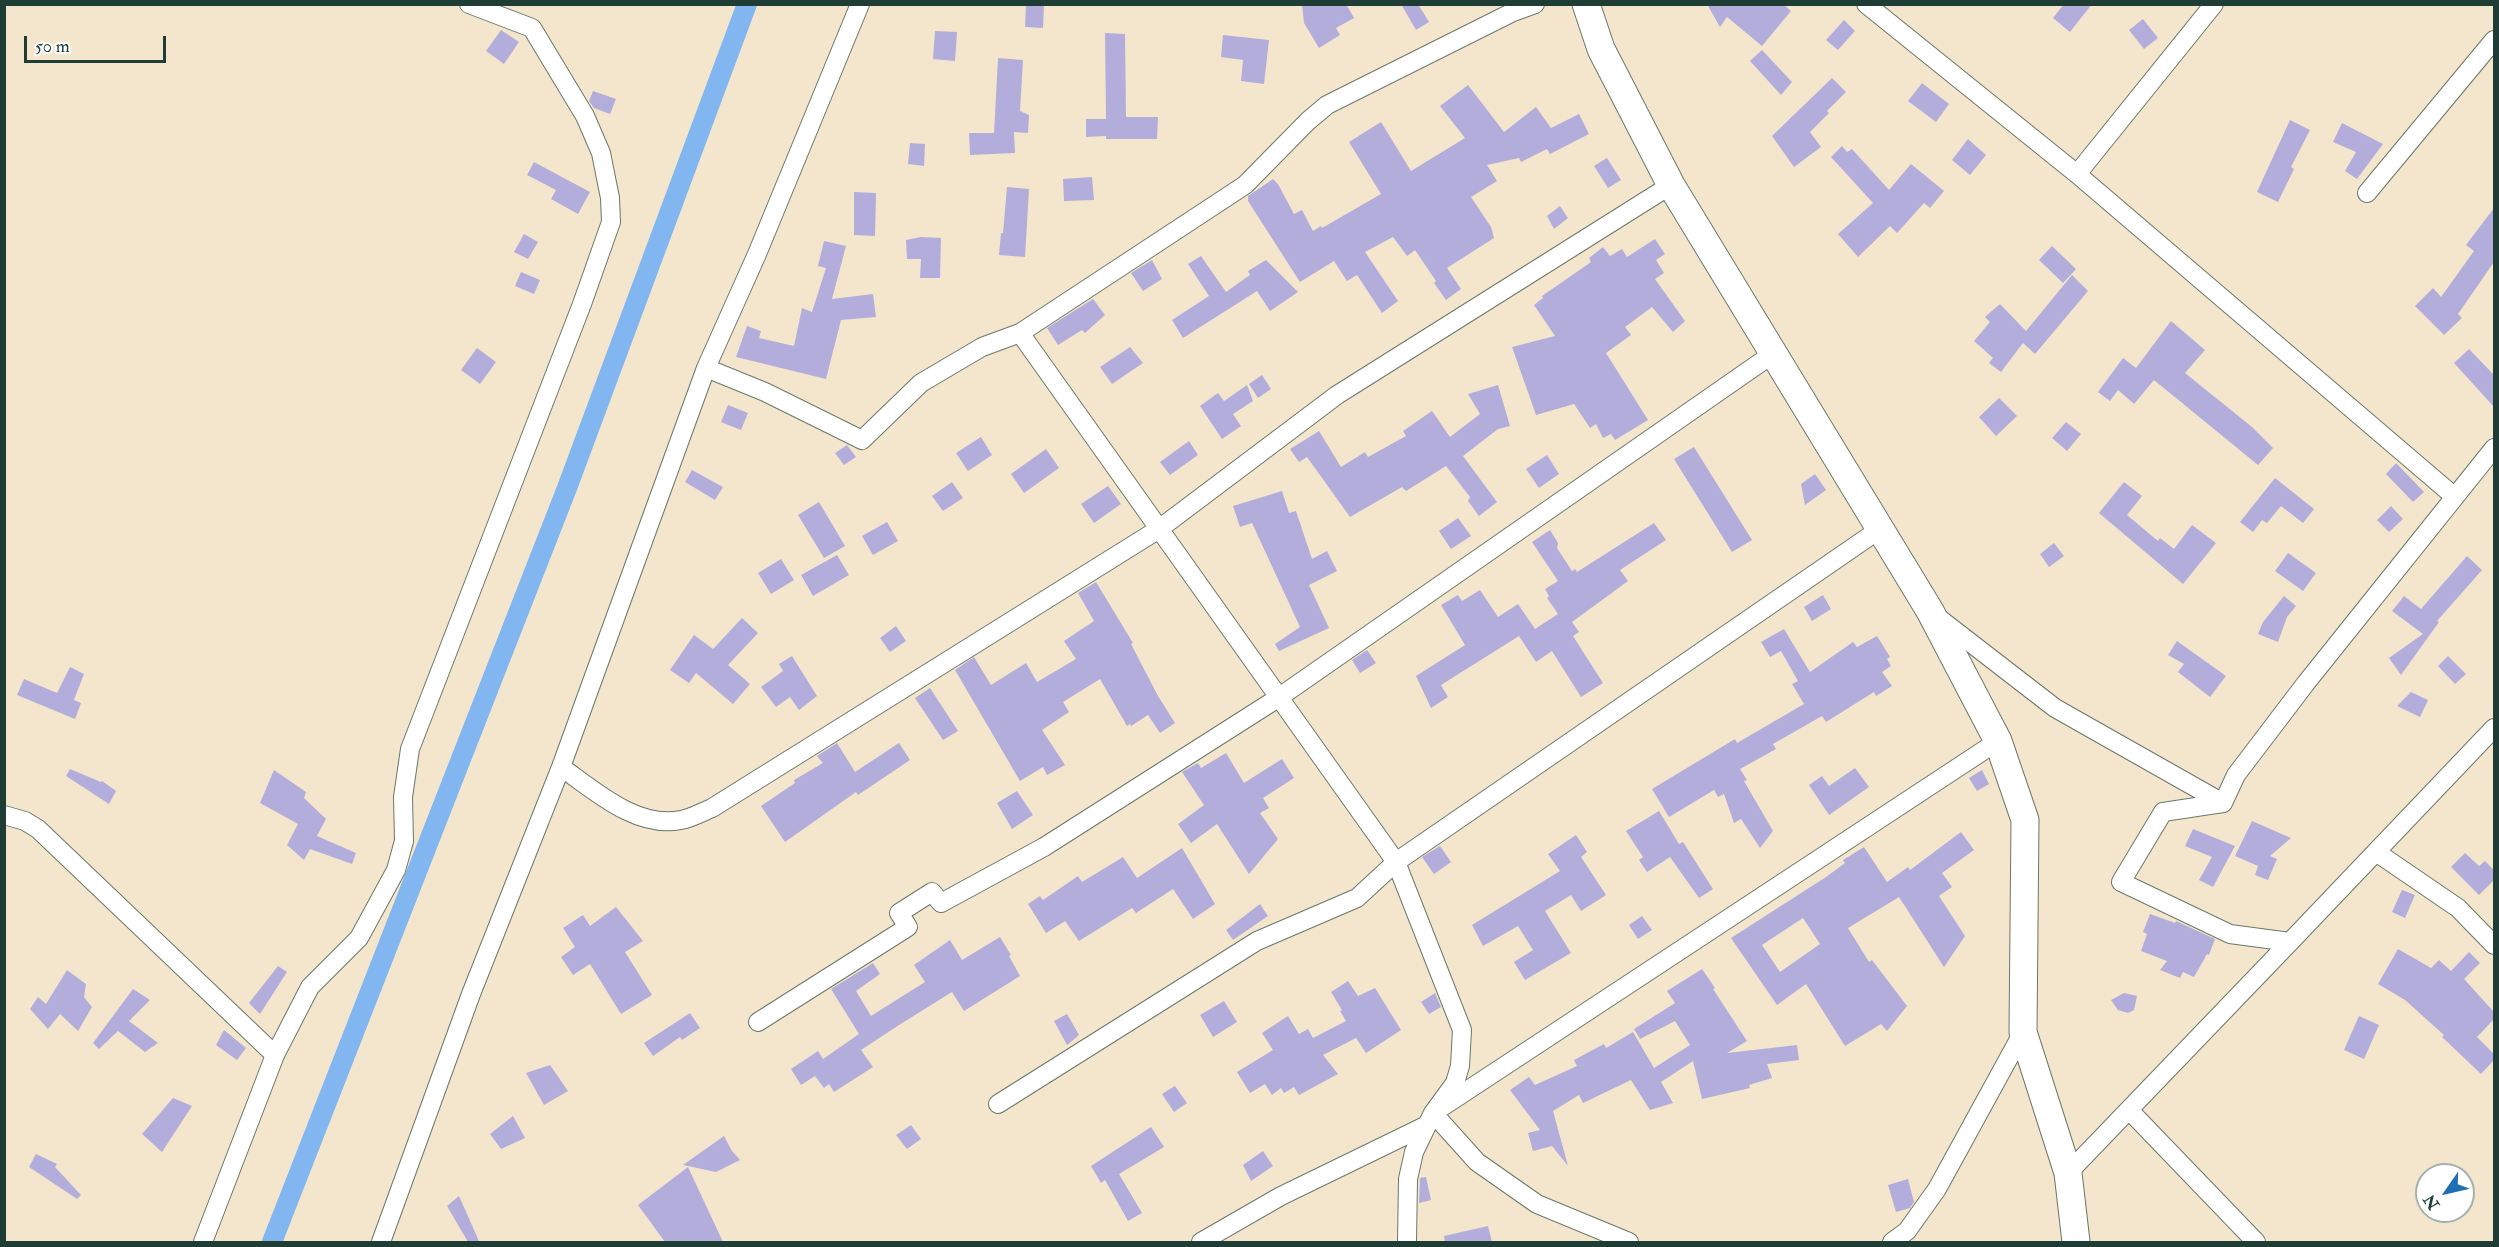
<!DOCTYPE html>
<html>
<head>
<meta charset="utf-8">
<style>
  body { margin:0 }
  #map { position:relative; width:2499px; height:1247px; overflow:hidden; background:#f4e6cd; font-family:"IM FELL Double Pica",serif }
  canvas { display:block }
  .frame { position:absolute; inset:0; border:6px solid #1f3d34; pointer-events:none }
  .north { position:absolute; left:2415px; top:1163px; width:60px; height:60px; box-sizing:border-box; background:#fff; border:2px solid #a5b1ae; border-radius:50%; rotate:236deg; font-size:16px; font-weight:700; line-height:24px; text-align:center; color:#1f3d34 }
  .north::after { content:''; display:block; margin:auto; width:21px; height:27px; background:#1f6fb2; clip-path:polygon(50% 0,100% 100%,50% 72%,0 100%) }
  .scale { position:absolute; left:24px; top:36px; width:142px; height:27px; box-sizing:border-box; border:3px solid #1f3d34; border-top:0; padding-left:8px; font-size:18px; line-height:21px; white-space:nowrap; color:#1f3d34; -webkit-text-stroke:4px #fff; paint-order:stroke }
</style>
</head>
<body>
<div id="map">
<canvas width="2499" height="1247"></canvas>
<div class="frame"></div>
<div class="north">N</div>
<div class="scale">50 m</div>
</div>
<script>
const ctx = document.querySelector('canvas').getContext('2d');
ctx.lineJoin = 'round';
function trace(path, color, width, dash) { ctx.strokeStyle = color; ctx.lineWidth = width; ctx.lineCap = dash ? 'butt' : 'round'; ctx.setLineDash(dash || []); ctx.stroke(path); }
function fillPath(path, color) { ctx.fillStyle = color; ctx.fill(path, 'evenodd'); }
const canal = new Path2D(`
  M272,1242L567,488L747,4`);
const building = new Path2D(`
  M1026,4H1044L1043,28L1025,27Z
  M1302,4H1346L1354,18L1336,28L1340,35L1319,48L1304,23Z
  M1401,4H1418L1429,22L1416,30Z
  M1707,4H1783L1791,11L1762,46L1727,17L1720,27Z
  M2064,4H2092L2070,32L2053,18Z
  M2143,19L2158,38L2144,49L2129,30Z
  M1844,20L1855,31L1838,50L1826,40Z
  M501,30L519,42L504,64L486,51Z
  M935,31L957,32L955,61L933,59Z
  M1105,33L1125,34L1126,117H1158L1157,139H1106V136L1086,137V119H1106Z
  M1223,35L1269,40L1264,84L1241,81L1243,60L1221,57Z
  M1762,50L1792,82L1781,95L1750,61Z
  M998,58L1023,60L1020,111L1029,115L1028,133L1014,132L1015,153L970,155L969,133H994Z
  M1832,78L1846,92L1827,111L1829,113L1810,132L1821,147L1794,167L1772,136Z
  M1922,83L1949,104L1936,122L1908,101Z
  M1468,85L1504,132L1536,107L1551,128L1579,114L1589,134L1550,154L1547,149L1521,162L1519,158L1487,165L1497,181L1471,197L1491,227L1494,238L1447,268L1461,289L1446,300L1434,283L1436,281L1415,250L1407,256L1393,237L1365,252L1398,301L1382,313L1357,275L1347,281L1334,261L1300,282L1248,201V196L1273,179L1278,184L1294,214L1302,210L1313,231L1321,226L1322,228L1381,194L1349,142L1381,122L1411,171L1465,138L1440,106Z
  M593,91L616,99L610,114L594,108L589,101Z
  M2290,120L2310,130L2291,167L2294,169L2278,202L2257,192Z
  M2342,123L2383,144L2357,179L2345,171L2356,152L2333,142Z
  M1968,139L1986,155L1970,175L1952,160Z
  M910,143L925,144L924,166L908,164Z
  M1842,146L1847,152L1852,149L1889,190L1911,164L1944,191L1930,208L1924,203L1897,233L1890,226L1858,257L1838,234L1873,203L1831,157Z
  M1607,158L1621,180L1608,188L1594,166Z
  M534,162L590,192L578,214L551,199L556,190L527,175Z
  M1092,177L1094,200L1064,201L1063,179Z
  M1007,187L1029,189L1025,257L999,255L1001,233H1003Z
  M854,192L876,193L875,236L854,235Z
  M1560,206L1568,218L1554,229L1547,216Z
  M2494,208V262L2458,314L2462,318L2444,335L2415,306L2433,288L2441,297L2474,251L2466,245Z
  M524,234L538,242L528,259L514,252Z
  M921,237L941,238L940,278H920L921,259H907L906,240Z
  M1655,239L1665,254L1656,260L1664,273L1655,279L1685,321L1673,332L1652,307L1625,327L1631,335L1606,353L1648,420L1615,440L1611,434L1603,438L1596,424L1590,428L1574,404L1536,415L1512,347L1555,336L1534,305L1543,298L1542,296L1591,262L1589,258L1603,247L1610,256L1622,249L1627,257Z
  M824,241L846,246L832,299L873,294L876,317L841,320L826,379L736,357L747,326L761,331L759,338L794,346L802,308L812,312L826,268L818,266Z
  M2052,246L2076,269L2063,283L2039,260Z
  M1201,256L1226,292L1250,275L1248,271L1266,260L1298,292L1270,311L1257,291L1183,338L1172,320L1209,296L1188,264Z
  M1152,260L1162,279L1143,291L1131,273Z
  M521,272L540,280L534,294L515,286Z
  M2072,275L2088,291L2035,354L2023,343L2001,372L1989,363L1993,358L1974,341L1990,322L1985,317L2000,304L2026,331Z
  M1093,299L1105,315L1085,333L1082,330L1058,345L1047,328Z
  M2171,321L2205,350L2185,373L2252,427L2273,448L2258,465L2154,380L2134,404L2118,390L2110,401L2098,392L2123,358L2136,368Z
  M1130,347L1143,363L1112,384L1100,367Z
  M477,348L496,362L480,384L461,370Z
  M2469,349L2494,375V407L2454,363Z
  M1262,375L1271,389L1258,398L1249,384Z
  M1247,385L1253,401L1233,414L1241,426L1222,439L1200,406L1218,393L1224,401Z
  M1498,385L1510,426L1498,429L1463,456L1497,502L1479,516L1468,501L1470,497L1446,466L1406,491L1402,487L1350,517L1307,457L1299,462L1290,449L1319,431L1341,467L1365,452L1368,457L1406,436L1403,431L1432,411L1450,437L1480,414L1468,394Z
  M1999,398L2017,416L1996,436L1979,417Z
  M728,405L748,413L741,430L721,422Z
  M2066,422L2081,434L2067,451L2052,438Z
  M981,437L992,455L968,471L956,453Z
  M1189,441L1198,455L1170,475L1160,462Z
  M847,445L856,457L844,465L835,453Z
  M1694,447L1752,540L1732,552L1674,459Z
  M1046,449L1059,468L1024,493L1011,474Z
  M1547,455L1559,474L1539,488L1526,469Z
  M2396,463L2424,492L2413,502L2386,474Z
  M692,470L723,487L715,500L685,482Z
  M1815,474L1826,490L1805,505L1801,484Z
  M2275,478L2314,509L2303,523L2281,506L2267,523L2262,520L2253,532L2240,522Z
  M952,482L963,498L943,511L932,496Z
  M2124,482L2142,496L2127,515L2158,541L2160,538L2174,549L2192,525L2216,543L2183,584L2099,513Z
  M1108,486L1121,504L1094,523L1081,504Z
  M1282,491L1289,513L1296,511L1312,559L1327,551L1337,571L1309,585L1329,628L1279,651L1275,644L1300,627L1252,523L1240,527L1233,506Z
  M819,502L845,546L824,558L798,515Z
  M2391,506L2403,519L2389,532L2377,520Z
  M1458,518L1471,536L1451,549L1439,531Z
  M887,522L898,541L873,555L862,536Z
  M1654,523L1666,540L1620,570L1628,581L1572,622L1579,632L1573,636L1603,683L1581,697L1552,651L1536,662L1519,636L1441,685L1448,697L1431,708L1416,676L1465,645L1441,605L1458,595L1462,601L1480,590L1498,617L1518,604L1535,629L1558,614L1547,598L1549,596L1545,589L1558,581L1532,542L1550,530L1558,543L1557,548L1572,571L1575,569L1577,572Z
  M2054,543L2064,556L2049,567L2040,554Z
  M2288,553L2316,573L2303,591L2275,571Z
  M837,555L849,575L813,596L801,575Z
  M2467,556L2482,570L2437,621L2439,622L2401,675L2389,658L2423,634L2392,611L2404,596L2421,609Z
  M781,559L794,580L771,594L758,573Z
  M1096,582L1133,643L1131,644L1158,696L1175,723L1160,733L1148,715L1131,726L1130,724L1127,726L1100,679L1063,702L1069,712L1042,730L1065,765L1047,775L1043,767L1020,781L955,670L974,657L991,685L1026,663L1037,682L1076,659L1064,641L1094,621L1078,593Z
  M1823,595L1831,609L1812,621L1804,607Z
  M2284,596L2296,606L2287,617L2278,642L2258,634L2263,622Z
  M742,618L758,633L728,665L750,684L733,704L696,673L689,683L670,670L694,635L713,649Z
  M896,626L906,641L890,652L880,638Z
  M1784,629L1810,672L1853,642L1857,647L1877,636L1890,657L1887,659L1891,666L1882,672L1892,686L1876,696L1874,692L1826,722L1822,716L1773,744L1776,749L1740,769L1747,780L1744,781L1773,831L1760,848L1741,819L1734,823L1724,794L1718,797L1714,790L1669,817L1652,789L1735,739L1737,743L1804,704L1792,684L1798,681L1781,651L1770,657L1761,642Z
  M2177,641L2226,676L2210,697L2178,672L2184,664L2168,655Z
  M1367,650L1376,663L1360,673L1352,660Z
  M792,656L817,696L799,710L790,697L776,707L761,687L783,671L779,664Z
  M2448,656L2466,674L2455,684L2438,666Z
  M70,667L84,674L74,700L81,703L75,719L17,695L24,679L57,693Z
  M930,688L958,731L943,740L915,698Z
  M2411,692L2428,700L2420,717L2397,706Z
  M837,743L855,772L899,743L910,760L858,795L856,792L785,842L761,806L795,783L794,780L823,763L817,756Z
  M1226,753L1244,783L1282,759L1294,778L1263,798L1269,808L1260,813L1278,839L1249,874L1217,824L1191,843L1178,824L1204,805L1182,772L1198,763L1201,768Z
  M1855,768L1869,787L1829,815L1809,785L1822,776L1829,786Z
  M70,769L101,782L102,781L116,791L109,804L66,776Z
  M274,770L306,792L304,798L326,819L317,836L356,853L352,864L310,849L304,860L287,845L298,824L260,803Z
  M1982,770L1989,784L1977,791L1969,778Z
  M1017,791L1033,815L1012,829L997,803Z
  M1659,811L1679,844L1683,842L1713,889L1699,898L1670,857L1647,872L1639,860L1643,857L1626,831Z
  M2252,821L2291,838L2270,856L2277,859L2268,880L2255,875L2258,866L2235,856Z
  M2193,829L2235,846L2213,887L2199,880L2212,857L2185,846Z
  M1961,832L1974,850L1942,873L1952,887L1939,896L1965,936L1944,967L1899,897L1848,928L1869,962L1872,960L1907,1006L1887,1031L1881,1024L1845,1046L1806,984L1777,1005L1731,938L1826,877L1845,863L1843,860L1864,847L1887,882L1908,867L1910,870ZM1803,918L1820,944L1780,972L1762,945Z
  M1576,835L1587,852L1581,857L1606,895L1581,911L1571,895L1545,911L1571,953L1525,980L1514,962L1533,950L1518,926L1483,946L1472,925L1560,871L1548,854Z
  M1440,846L1451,862L1434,874L1422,857Z
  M1182,848L1215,904L1193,919L1173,889L1136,913L1132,908L1079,941L1065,921L1046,933L1028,904L1040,896L1043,900L1078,876L1082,882L1123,857L1137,878Z
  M2465,853L2479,866L2485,861L2494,870V880L2479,895L2451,867Z
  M2402,890L2415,895L2405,918L2392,912Z
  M1260,904L1268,916L1233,940L1226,930Z
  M616,907L643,941L625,952L652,995L621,1014L590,964L573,975L561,957L575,947L563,928L583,915L590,926Z
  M2150,914L2175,923L2176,921L2215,939L2209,955L2207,954L2194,977L2183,972L2180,978L2160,970L2167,961L2141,951L2147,934L2143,932Z
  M1642,916L1652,930L1638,939L1629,925Z
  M1000,937L1011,955L1009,956L1020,976L964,1011L952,992L899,1025L861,1050L873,1067L834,1092L829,1084L824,1088L815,1076L801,1085L791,1069L818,1051L823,1059L859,1034L831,989L873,963L880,974L856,991L871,1016L925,982L914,965L950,940L962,960Z
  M2398,949L2431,968L2439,960L2451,971L2469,952L2480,963L2464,979L2494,1012V1019L2477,1037L2494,1054V1060L2481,1074L2442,1037L2444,1035L2405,1000L2378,984Z
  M278,966L287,972L260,1014L249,1003Z
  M1702,969L1715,988L1713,989L1747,1041L1727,1053L1797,1045L1799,1060L1767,1064L1772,1078L1749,1085L1750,1088L1702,1099L1693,1061L1661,1082L1673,1103L1650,1110L1631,1080L1583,1103L1579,1095L1553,1111L1568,1166L1552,1146L1533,1151L1528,1133L1540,1130L1510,1090L1529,1077L1535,1085L1577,1066L1574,1060L1604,1044L1606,1048L1633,1032L1654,1068L1690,1045L1675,1021L1640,1039L1634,1029L1675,1003L1667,991Z
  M67,970L86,984L84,997L92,1007L78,1031L60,1014L48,1029L30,1009L38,997L46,1004Z
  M1348,981L1358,996L1375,988L1401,1030L1366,1053L1356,1038L1323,1055L1338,1074L1299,1095L1294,1087L1284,1093L1281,1088L1272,1095L1265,1084L1250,1093L1237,1072L1273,1050L1262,1033L1288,1016L1299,1034L1308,1029L1313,1038L1346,1021L1340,1011L1342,1010L1331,992Z
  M133,989L150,1000L129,1021L158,1043L145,1052L118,1031L99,1049L93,1043Z
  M1435,993L1441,1007L1429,1014L1421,1002Z
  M2124,993L2137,996L2134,1010L2128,1013L2118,1010L2111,1000Z
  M1224,1001L1237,1022L1213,1037L1200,1015Z
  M690,1013L700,1028L682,1040L680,1037L653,1056L644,1043Z
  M1067,1014L1079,1035L1067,1045L1054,1021Z
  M2359,1016L2379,1025L2364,1059L2344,1050Z
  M224,1030L246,1048L237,1060L216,1045Z
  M550,1065L568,1091L544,1105L526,1073Z
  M1175,1086L1187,1103L1174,1112L1162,1094Z
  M173,1098L192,1106L162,1152L142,1134Z
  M513,1116L525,1138L501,1149L490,1134Z
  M911,1125L921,1139L907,1149L896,1135Z
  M1151,1127L1164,1147L1119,1174L1142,1213L1128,1221L1105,1180L1101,1183L1091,1166Z
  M724,1136L732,1151L740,1160L716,1172L683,1165Z
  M1263,1151L1273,1166L1251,1181L1243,1165Z
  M36,1154L57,1164L55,1167L81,1195L77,1199L29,1167Z
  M688,1167L723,1242H665L638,1205Z
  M1426,1177L1431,1200L1419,1203L1420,1178Z
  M1908,1179L1914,1202L1910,1208L1896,1212L1888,1185Z
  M459,1196L479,1241L477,1242H468L447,1206Z
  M1488,1226L1492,1242H1445L1444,1236Z`);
const street = new Path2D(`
  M1866,4L2077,174L2455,497
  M2077,174L2214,4
  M2367,193L2494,40
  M1020,333L1396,862L1462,1030L1460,1066L1455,1083L1433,1113L1414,1152L1408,1179L1407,1242
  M706,368L765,392L862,440L921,383L982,347L1020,333L1245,185L1308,121L1327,105L1513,12L1535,4
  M1936,616L2055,708L2223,803
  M561,767C595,791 637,829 681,820C692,818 702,812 712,808L1159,529L1337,395L1671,185
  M2223,803L2163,812L2121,882L2230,934L2290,942L2494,728
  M2223,803L2236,775L2306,683L2494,448
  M4,815L25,821L38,829L275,1055
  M2376,852L2458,908L2494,945
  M758,1022L908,927L899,913L932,892L941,903L1044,847L1278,698L1774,353
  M998,1104L1257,941L1357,898L1396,862L1880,529
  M2129,1110L2256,1242
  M2068,1173L2290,942
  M203,1242L275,1055L310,987L359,938L396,870L404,841L403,797L410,749L582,304L611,222L610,198L601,153L585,116L532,28L469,4
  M381,1242L471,994L561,767L706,368L757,254L860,4
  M1201,1242L1281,1196L1427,1125
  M1629,1242L1537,1204L1477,1162L1433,1113L1998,741
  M1892,1242L1907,1231L1937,1189L2023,1032`);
const secondary = new Path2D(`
  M1586,4L1601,49L1671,185L1930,611L1998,741L2025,820L2023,1032L2068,1173L2076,1242`);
trace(canal, '#82b6f0', 20);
fillPath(building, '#b3addc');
trace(street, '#6a786a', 20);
trace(secondary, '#6a786a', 29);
trace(street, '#fff', 18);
trace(secondary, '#fff', 27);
</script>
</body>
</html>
